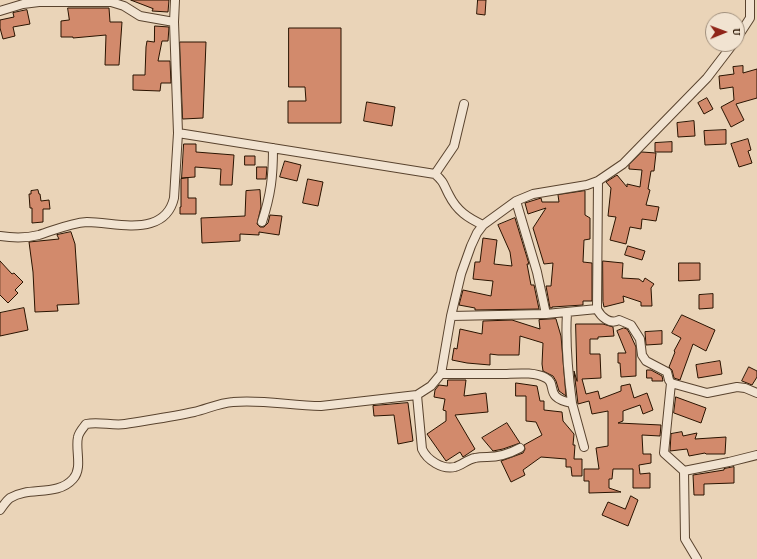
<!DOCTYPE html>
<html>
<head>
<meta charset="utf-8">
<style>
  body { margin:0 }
  #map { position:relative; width:757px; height:559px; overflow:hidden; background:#ead4b8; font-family:Alegreya,serif }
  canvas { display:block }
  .north { position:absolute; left:705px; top:12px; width:40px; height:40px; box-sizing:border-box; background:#f1e3d1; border:1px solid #a1907d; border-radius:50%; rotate:89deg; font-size:11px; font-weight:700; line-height:16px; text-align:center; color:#291300 }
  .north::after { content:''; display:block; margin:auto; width:14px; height:18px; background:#8f2418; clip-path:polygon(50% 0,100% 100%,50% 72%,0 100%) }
</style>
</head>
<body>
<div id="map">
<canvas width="757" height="559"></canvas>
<div class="north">U</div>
</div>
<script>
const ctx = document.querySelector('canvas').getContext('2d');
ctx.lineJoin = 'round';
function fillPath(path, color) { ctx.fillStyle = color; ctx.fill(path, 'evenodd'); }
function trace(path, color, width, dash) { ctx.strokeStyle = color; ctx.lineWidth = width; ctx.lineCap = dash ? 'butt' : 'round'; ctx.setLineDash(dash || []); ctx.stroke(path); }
const building = new Path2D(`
  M131,0H169L168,12L152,11L153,9Z
  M478,0H486L485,15L477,14Z
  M68,8H109L110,22H122L119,65H105L106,35L73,38V37H61V21L69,20Z
  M27,10L30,24L13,27L15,36L3,39L0,28V20L14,17L13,13Z
  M155,26L169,27L168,41H162L158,61H170L171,83H161L160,91L133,90V75H145L146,47L147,41L154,42Z
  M289,28H341V123H288V101H306L305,87H289Z
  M180,42H206L203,118L183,119Z
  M743,66V73L757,69V98L736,104L744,120L731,127L721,107L734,100L733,87L720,89L719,76L734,74L733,67Z
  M707,98L713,109L704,114L698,103Z
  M367,102L395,107L392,126L364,121Z
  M694,121L695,136L678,137L677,123Z
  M726,130V144L705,145L704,131Z
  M748,139L751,150L748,151L752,163L739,167L731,144Z
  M672,142V152H655V143Z
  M184,144H196V152L234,155L232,185H220L221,169L195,167V177L182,178Z
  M642,152L656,153L654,171H651L648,189L650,190L646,205L659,207L656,221L642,219L641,229L630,227L626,244L610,240L616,217L608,216L611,188L606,182L617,175L627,187V184L640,187L642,170L629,169V165Z
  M245,156H255V165H245Z
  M285,161L301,165L297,181L280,177Z
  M257,167H267L266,179H257Z
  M188,178V198H196V214H180V207H181V179Z
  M308,179L323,182L318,206L303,203Z
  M38,190L39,194H40L41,201L49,200L50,209H43V222L32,223V208H30L29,194H31V191Z
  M260,190L261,207L257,224L260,227H264L268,223L270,215L282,216L279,235L259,232V235L240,234V241L202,243L201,218L245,216L246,191Z
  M585,191V215L590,218V239L584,240L583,262L592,263V301H583V305L552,307V308H550L546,286H551L553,263L544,264L533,228L546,208L528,214L525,203L541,198L542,202H559L558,195Z
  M515,218L529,264H527L531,285H534L539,309L475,310V308L459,305L463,290L491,296L493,281L473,279L475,262H480L483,238L497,240L494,264L512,266L510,252L498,225Z
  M71,232L75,244L79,304L57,305L58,311L35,312L33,272L29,242L59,239L57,235Z
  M628,246L645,251L642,260L625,255Z
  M0,261L12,274L14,273L23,282L15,290L18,293L8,303L0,295Z
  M603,261L623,263L622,278L639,279L643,282L645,278L654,284L651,288L652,306H641V302L623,296L624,302L604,307L603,302Z
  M679,263H700V280L679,281Z
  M713,294V308L699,309V295Z
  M24,308L28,330L0,336V313Z
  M682,315L715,330L706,351L693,344L680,380L674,378L672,370L669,367L675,352L674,351L681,338L672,333Z
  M556,319L561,336L566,396L559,391L556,381L553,376L543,371L542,364L543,343L520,336L519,355H498L490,354V365L467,363L452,360L454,348L457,349L460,329L482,334L483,321L512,320L540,329L539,320Z
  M576,324H603L613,327L614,336L598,337V339H590V354H600L601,378L582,379L586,394L598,391L600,399L621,391V386L630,384L634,398L647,393L653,410L643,414L640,405L623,411V421L618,423L661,425L660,436L642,435L643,454H651V463L639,465L640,474L650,473V488H633V469H613L612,479H609V488L621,492L589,493V481H584V469H599L596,448L608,446V411L592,414L589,401L578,404L574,371L577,381Z
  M624,328L627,329L630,334L636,347V376L621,377L620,363H618V353H626L617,331Z
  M662,331V344L646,345L645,332Z
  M720,361L722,374L698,378L696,365Z
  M749,367L757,371V377L752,385L742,381Z
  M647,370H651L662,376L663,381H652V378H647Z
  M448,380H466L464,396L486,393L488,412L455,415L475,449L463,457L460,452L446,461L427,434L446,421V411L443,410L445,399L434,397L435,390L439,385L447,386Z
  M516,383L537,386L540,401H544V410L562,412L563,421L574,434L573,445H575L574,459H582V476H572L571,467H566V459L541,457L523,470L525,475L511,482L501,461L523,453L525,449L524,445L542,435L536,422L526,421V396H516Z
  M676,397L706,408L701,423L674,413Z
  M408,403L413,441L398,444L394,415L374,416L373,406Z
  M507,423L520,443L503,449L493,451L482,438Z
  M682,432L683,436L697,433L695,439L726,437L725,454H706L705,453L689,456L687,449L670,451L671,434Z
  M734,467V483L704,484V495H694L693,475L724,470V469Z
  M631,496L638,500L628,526L602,515L608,502L625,509Z`);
const minor = new Path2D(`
  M0,11L23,4L39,2H111L124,6L140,16L174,22
  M737,38L750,18V0
  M178,133L435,174C445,183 443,184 449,195C457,211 468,218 483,225
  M435,174L454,146L464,104
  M516,201L537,272L546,314
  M262,222C271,194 273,177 273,148
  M0,236C13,238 27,238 39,235C55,230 70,223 87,222C107,222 131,229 151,223C164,219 171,211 174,198L178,133L174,22L175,0
  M597,309L598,181
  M567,313C565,343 568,373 572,403
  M451,316L546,314L597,309C601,317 610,325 619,320L631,325L640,339L642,355L646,361L667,372L669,380L671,383L707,393L737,387L745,388L757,393
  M441,374C461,374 480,374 500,374C514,374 533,371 546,378C558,384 543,398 572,403L584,447
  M671,383L664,453L684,471L685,539L697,559
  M417,395L422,449C427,460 442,470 455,467C462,465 468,459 475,458C479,457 483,457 487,457C500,457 509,454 520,448
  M684,471L729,462L757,455
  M0,510C3,506 6,501 10,498C29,486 57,497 73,479C83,468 75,450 78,437C79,432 83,428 86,424C99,421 112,426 125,424C148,420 172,417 194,412C207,409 219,403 233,402C262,399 292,406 321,406L417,395L431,386L441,374L451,316L461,274L471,246L477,233L483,225L516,201L533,194L587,185L598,181L623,164L707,78L733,44`);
fillPath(building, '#d28a6c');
trace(building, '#291300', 1);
trace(minor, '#59432e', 10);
trace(minor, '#f1e3d1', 8);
</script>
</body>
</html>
